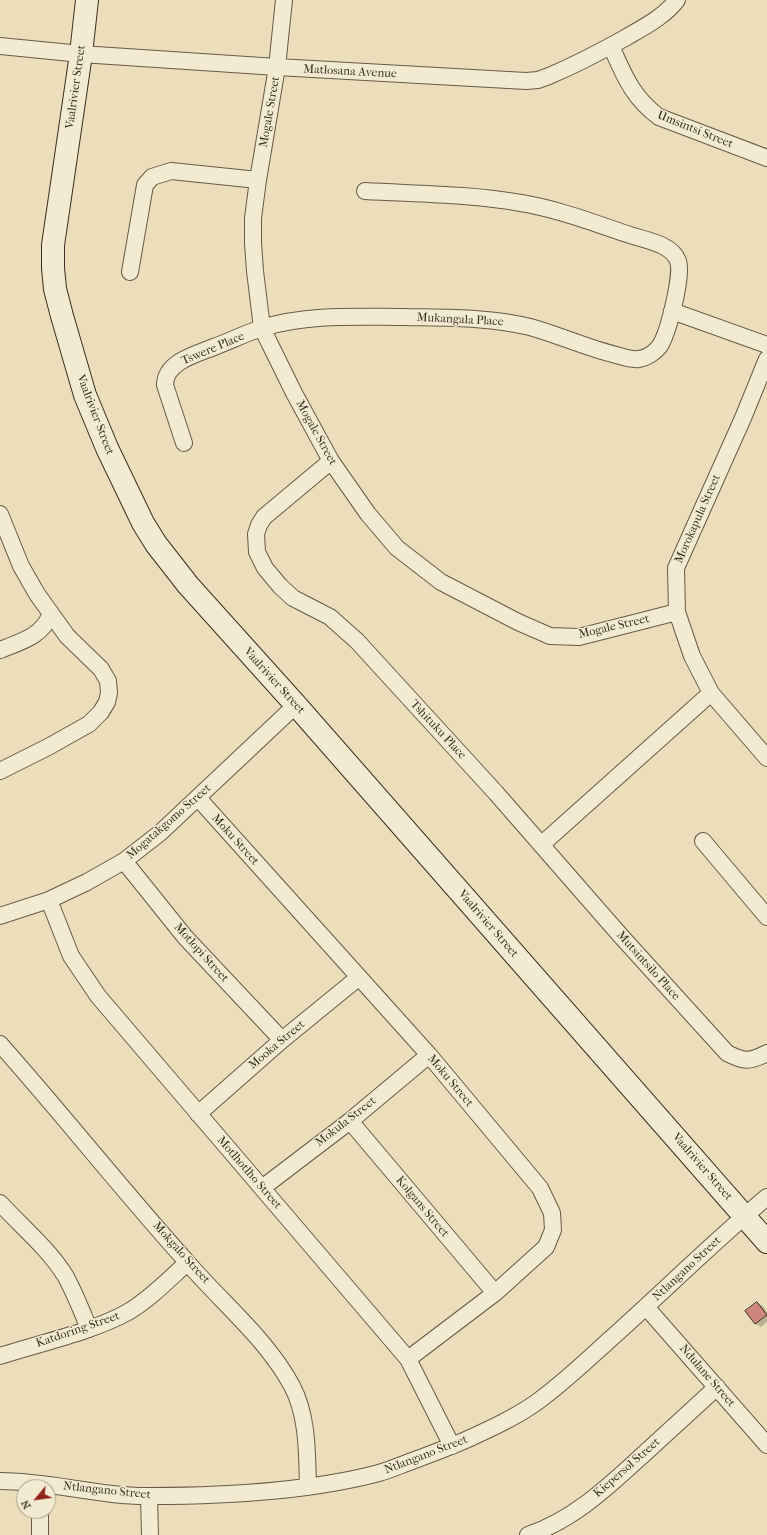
<!DOCTYPE html>
<html>
<head>
<meta charset="utf-8">
<style>
  body { margin:0 }
  #map { position:relative; width:767px; height:1535px; overflow:hidden; background:#ecdeba; font-family:"IM FELL French Canon",serif }
  canvas { display:block }
  .north { position:absolute; left:16px; top:1479px; width:40px; height:40px; box-sizing:border-box; background:#f3ead2; border:1px solid #a99f8c; border-radius:50%; rotate:241deg; font-size:11px; font-weight:700; line-height:16px; text-align:center; color:#392f22 }
  .north::after { content:''; display:block; margin:auto; width:14px; height:18px; background:#8f2418; clip-path:polygon(50% 0,100% 100%,50% 72%,0 100%) }
</style>
</head>
<body>
<div id="map">
<canvas width="767" height="1535"></canvas>
<div class="north">N</div>
</div>
<script>
const ctx = document.querySelector('canvas').getContext('2d');
ctx.lineJoin = 'round';
function fillPath(path, color) { ctx.fillStyle = color; ctx.fill(path, 'evenodd'); }
function trace(path, color, width, dash) { ctx.strokeStyle = color; ctx.lineWidth = width; ctx.lineCap = dash ? 'butt' : 'round'; ctx.setLineDash(dash || []); ctx.stroke(path); }
function write(font, color, halo, rows, align = 'center') {
  ctx.font = font + ' "IM FELL French Canon",serif'; ctx.lineWidth = 3; ctx.setLineDash([]); ctx.textBaseline = 'middle'; ctx.strokeStyle = halo; ctx.fillStyle = color; for (const [text, x, y, turn = 0] of rows) {
    ctx.save(); ctx.translate(x, y); ctx.rotate((+turn || 0) * Math.PI / 180); ctx.textAlign = isNaN(turn) ? turn : align; if (halo) ctx.strokeText(text, 0, 0); ctx.fillText(text, 0, 0); ctx.restore();
  }
}
const shadow = new Path2D(`
  M757,1303L763,1306L767,1312V1322L761,1327L756,1324L746,1311Z`);
const building = new Path2D(`
  M757,1302L767,1315L755,1324L745,1311Z`);
const street = new Path2D(`
  M284,0L277,67L258,180L253,218V243L255,271L262,328L294,393L331,461L368,514L397,548L441,582L518,622L550,636L579,637L677,612
  M0,46L81,54L277,67L526,81L538,80L549,76C575,65 600,52 625,38C644,27 664,17 677,0
  M611,46C624,75 632,97 659,117L767,158
  M130,272L145,185L152,177L171,171L258,180
  M672,311L767,345
  M767,359L743,418L676,568L677,612L692,656L711,693L767,758
  M184,443L165,385C165,362 196,354 214,347C230,341 246,333 262,328C308,314 356,317 403,317C446,318 489,317 530,327C559,335 587,348 616,355C623,357 631,360 639,359C646,358 654,353 659,347C668,335 683,275 678,261C672,244 645,240 630,235C594,223 558,209 521,203C470,194 417,194 365,191
  M331,461L264,517L259,525L256,534L257,552L265,568L280,586L293,598L330,617L357,641L496,793L620,935L727,1053C744,1062 750,1062 767,1053
  M0,514L21,566L37,594L67,636L101,669L108,681L109,693L107,702L101,712L89,724L48,747L0,771
  M0,650C22,641 41,637 51,614
  M198,798L429,1055L540,1188L552,1213L553,1230L546,1247L495,1293L408,1359
  M703,841L767,917
  M541,845L711,693
  M124,861L185,937L282,1040
  M49,900L71,956L98,996L408,1359L452,1446
  M0,916L49,900L87,882L124,861L160,833L296,705
  M0,1044C64,1116 123,1191 187,1262C222,1303 266,1338 292,1386C308,1416 307,1454 308,1487
  M198,1114L282,1040L358,978
  M350,1121L495,1293
  M262,1188L350,1121L429,1055
  M0,1203C22,1227 49,1249 66,1277C75,1294 82,1311 89,1329
  M646,1307L767,1445
  M0,1356C40,1343 92,1332 128,1312C150,1299 168,1280 187,1263
  M0,1481C51,1481 101,1497 151,1496C225,1496 307,1492 379,1473C390,1470 401,1465 412,1461C431,1454 450,1447 468,1439C492,1428 516,1417 537,1402C562,1384 584,1363 606,1343C660,1295 712,1243 767,1197
  M149,1497L150,1535
  M40,1511V1535
  M528,1535C574,1520 610,1485 645,1453C669,1431 693,1409 717,1387`);
const secondary = new Path2D(`
  M87,0L81,54L53,245V268L55,289L62,316L85,395L107,448L143,523L156,544L188,585L296,705L767,1242`);
const streetNames = [
  ["Matlosana Avenue",350,72,3],
  ["Vaalrivier Street",76,87,-82],
  ["Mogale Street",270,112,-80],
  ["Umsintsi Street",695,130,22],
  ["Mukangala Place",460,320,3],
  ["Tswere Place",213,349,-23],
  ["Vaalrivier Street",95,415,69],
  ["Mogale Street",316,433,61],
  ["Morokapula Street",698,519,-66],
  ["Mogale Street",614,627,-13],
  ["Vaalrivier Street",274,681,48],
  ["Tshituku Place",438,730,47],
  ["Mogatakgomo Street",169,822,-41],
  ["Moku Street",235,840,48],
  ["Vaalrivier Street",488,924,49],
  ["Motlopi Street",201,953,48],
  ["Mutsintsilo Place",648,966,48],
  ["Mooka Street",277,1045,-40],
  ["Moku Street",450,1081,50],
  ["Mokula Street",346,1122,-38],
  ["Vaalrivier Street",702,1167,49],
  ["Motlhotlho Street",249,1173,49],
  ["Kolgans Street",422,1207,50],
  ["Mokgalo Street",181,1253,48],
  ["Ntlangano Street",687,1269,-43],
  ["Katdoring Street",78,1330,-19],
  ["Ndulane Street",707,1376,49],
  ["Ntlangano Street",426,1455,-21],
  ["Kiepersol Street",627,1468,-41],
  ["Ntlangano Street",107,1491,6]
];
fillPath(shadow, '#0003');
fillPath(building, '#ce857c');
trace(building, '#392f22', 1);
trace(street, '#665b48', 18);
trace(secondary, '#392f22', 24);
trace(street, '#f3ead2', 16);
trace(secondary, '#f3ead2', 22);
write('12px', '#392f22', '#f3ead2', streetNames);
</script>
</body>
</html>
